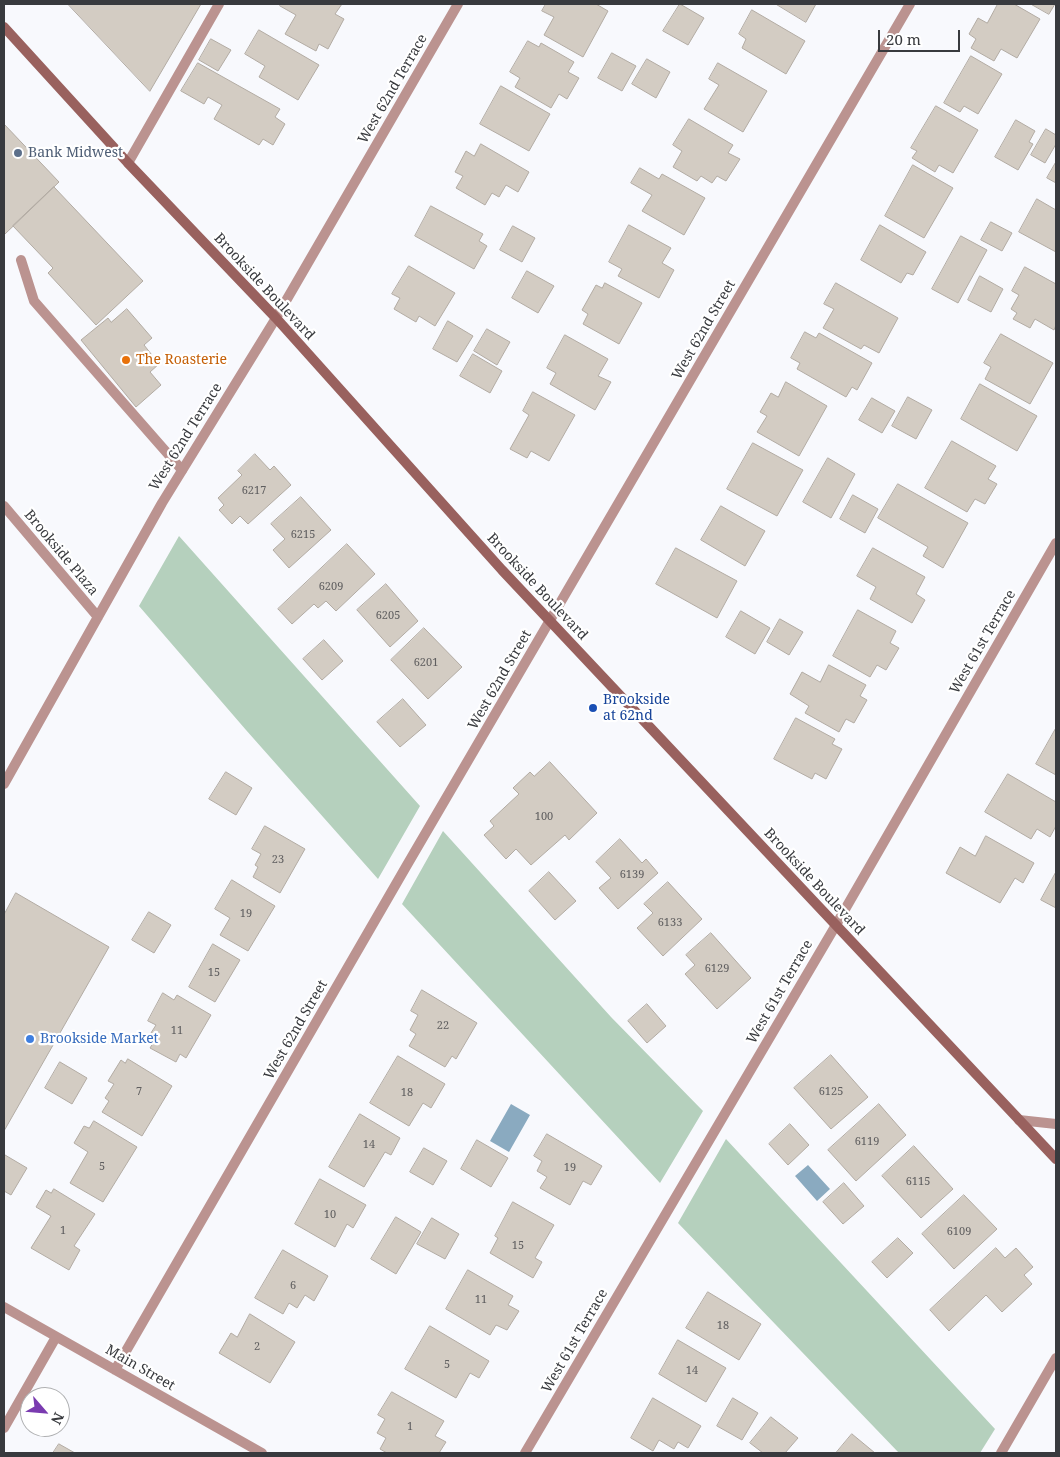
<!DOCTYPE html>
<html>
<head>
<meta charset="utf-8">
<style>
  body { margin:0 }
  #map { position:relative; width:1060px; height:1457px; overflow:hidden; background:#f8f9fd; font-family:"Noto Serif",serif }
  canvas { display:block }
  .frame { position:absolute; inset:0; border:5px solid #383a3e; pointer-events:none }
  .north { position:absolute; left:20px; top:1387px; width:50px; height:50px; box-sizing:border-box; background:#fff; border:1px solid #afb0b2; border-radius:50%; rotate:117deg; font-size:14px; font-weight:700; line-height:20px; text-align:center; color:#383a3e }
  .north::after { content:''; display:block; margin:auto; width:18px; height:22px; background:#7a3bb0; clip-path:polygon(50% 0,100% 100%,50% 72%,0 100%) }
  .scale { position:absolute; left:878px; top:30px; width:82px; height:22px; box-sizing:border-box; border:2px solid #383a3e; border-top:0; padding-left:6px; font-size:15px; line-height:18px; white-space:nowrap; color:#383a3e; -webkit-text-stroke:4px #fff; paint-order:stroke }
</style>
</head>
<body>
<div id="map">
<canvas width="1060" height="1457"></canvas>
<div class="frame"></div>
<div class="north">N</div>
<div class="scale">20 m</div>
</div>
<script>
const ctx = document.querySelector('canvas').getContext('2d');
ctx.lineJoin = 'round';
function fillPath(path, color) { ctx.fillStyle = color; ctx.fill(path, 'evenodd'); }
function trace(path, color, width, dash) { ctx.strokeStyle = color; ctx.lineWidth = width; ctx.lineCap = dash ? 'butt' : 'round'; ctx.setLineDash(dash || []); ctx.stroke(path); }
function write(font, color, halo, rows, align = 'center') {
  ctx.font = font + ' "Noto Serif",serif'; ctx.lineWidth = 4.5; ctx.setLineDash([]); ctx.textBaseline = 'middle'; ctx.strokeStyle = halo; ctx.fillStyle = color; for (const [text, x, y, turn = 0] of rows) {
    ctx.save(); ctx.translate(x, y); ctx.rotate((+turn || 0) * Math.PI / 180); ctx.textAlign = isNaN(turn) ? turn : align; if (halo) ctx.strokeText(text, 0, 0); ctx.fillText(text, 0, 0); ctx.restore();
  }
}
const green = new Path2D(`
  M179,536L420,806L378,879L246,730L139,606Z
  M443,831L611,1017L703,1111L660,1183L402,904Z
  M726,1139L995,1429L980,1453H899L678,1223Z`);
const water = new Path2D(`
  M511,1104L530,1115L509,1152L490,1141Z
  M808,1165L830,1189L817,1201L795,1176Z`);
const building = new Path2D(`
  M68,4H201L150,91Z
  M281,4H342L335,14L344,19L328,49L319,44L316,51L285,34L296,15L280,6Z
  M546,4H596L608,11L583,57L544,35L554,17L542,11Z
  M680,4L704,18L688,45L663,31Z
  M776,4H816L806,22Z
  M998,4H1014L1040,19L1017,58L1001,49L994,61L971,48L976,39L969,34L978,18L987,23Z
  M1031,4H1055L1049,14Z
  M752,10L805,41L786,74L742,48L746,39L739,34Z
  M259,30L319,65L298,100L259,77L265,66L245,54Z
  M211,39L231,50L218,71L199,60Z
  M528,41L539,47L541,43L574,62L568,72L579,78L567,99L559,94L551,108L515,87L520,78L510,72Z
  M612,53L636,66L622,91L598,78Z
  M971,56L1002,74L978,114L964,106L960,112L944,103Z
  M647,59L670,72L656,98L632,84Z
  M198,63L280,109L275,117L285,124L273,145L263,139L259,145L214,119L222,105L208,97L204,104L181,91Z
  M718,63L767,91L743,132L704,109L719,85L709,79Z
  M501,86L550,114L529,151L480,124Z
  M936,106L978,130L953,173L939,165L935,172L912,158L917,151L911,148Z
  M689,119L733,145L728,153L740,159L726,181L717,176L712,183L701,176L697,181L673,167L682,151L673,145Z
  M1016,120L1035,131L1029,142L1033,144L1018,170L995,157Z
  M4,124L59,182L4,235Z
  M1046,129L1056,135V144L1045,163L1031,155Z
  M481,144L529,172L518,192L506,185L499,197L492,193L485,205L456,188L463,176L455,172L466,151L474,156Z
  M1056,162V183L1047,178Z
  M913,165L953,188L924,238L885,216Z
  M640,168L659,179L662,174L705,198L684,235L642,211L652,195L631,183Z
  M54,187L143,281L96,325L48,273L53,268L13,226Z
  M1037,199L1056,210V252L1019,232Z
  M431,206L483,234L479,241L487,246L474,269L415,236Z
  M991,222L1012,233L1002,251L981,240Z
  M629,225L671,248L662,263L674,270L659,298L618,276L622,269L609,262Z
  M880,225L926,252L913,275L907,273L901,283L861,260Z
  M513,226L535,238L522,262L500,250Z
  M961,236L987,250L958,303L932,289Z
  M409,266L455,293L435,326L419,316L416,322L394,309L400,298L392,294Z
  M1025,267L1056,284V325L1054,330L1035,319L1030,328L1013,319L1017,313L1011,309L1019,295L1012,291Z
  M527,271L554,286L538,313L512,298Z
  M980,276L1003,289L991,312L968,300Z
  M605,283L642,303L619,344L583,324L588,314L582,310L596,285L602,288Z
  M836,283L898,318L879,353L864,345L861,349L823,328L834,309L824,304Z
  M127,309L152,338L144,345L159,364L150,372L161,385L136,407L81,340L108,318L111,322Z
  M448,321L473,336L457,362L433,349Z
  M487,329L510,342L497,365L474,351Z
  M805,332L816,338L819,333L872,363L857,390L852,387L846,397L797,369L800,363L791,358Z
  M1001,334L1053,363L1030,404L985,379L991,367L984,363Z
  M565,335L608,359L598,376L611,382L595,410L550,384L556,373L547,368Z
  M473,354L502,371L490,393L460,376Z
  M786,382L827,406L799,456L757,432L767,416L760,412L771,393L778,397Z
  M980,384L1037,416L1017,451L961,419Z
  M533,392L575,415L549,461L531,451L527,458L510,449L529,415L523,411Z
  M908,397L932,410L916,439L892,426Z
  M872,398L895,411L882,433L859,420Z
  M952,441L996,466L988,479L997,484L985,504L975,499L967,512L925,488Z
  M753,443L803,470L777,516L727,489Z
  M255,454L270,470L274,466L291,485L248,524L240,516L232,524L219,510L224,505L218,498L242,475L238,471Z
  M828,458L855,474L831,518L803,502Z
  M898,484L968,523L943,568L923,556L928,547L878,518Z
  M853,495L878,509L865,533L840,519Z
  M301,497L331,530L289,568L273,550L285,539L271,524Z
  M721,506L765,531L745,566L701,540Z
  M347,544L375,574L336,611L326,601L318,608L314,604L292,624L278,609Z
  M676,548L737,581L717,618L656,584Z
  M873,548L925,577L916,594L925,600L912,623L870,599L876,587L857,576Z
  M386,584L418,621L390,647L357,610Z
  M858,610L896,631L890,643L899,648L886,670L877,665L870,677L833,656Z
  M741,611L770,628L755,654L726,637Z
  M780,619L803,632L789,655L767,642Z
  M424,628L462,667L428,699L391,660Z
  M324,640L343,661L322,680L303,659Z
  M829,665L866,685L860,696L867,700L854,723L846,719L839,732L805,713L809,706L790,694L802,672L820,682Z
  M403,699L426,725L400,747L377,722Z
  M796,718L835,739L832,744L842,749L826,779L815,773L812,779L774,759Z
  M1056,728V775L1036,764Z
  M550,762L597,813L569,840L565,835L531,865L516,849L506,859L484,835L494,826L490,821L519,794L513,788L530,772L534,776Z
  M226,772L252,788L236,815L209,799Z
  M1008,774L1056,802V826L1050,837L1037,829L1031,839L985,812Z
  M265,826L305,849L280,893L253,877L258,867L255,865L261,854L252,849Z
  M986,836L1034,863L1023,883L1015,878L1000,903L946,873L960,847L975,856Z
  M620,839L642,863L646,859L658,873L618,909L599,888L611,878L596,862Z
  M549,872L576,901L555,920L529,891Z
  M1056,872V908L1041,900Z
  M232,880L275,906L248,951L220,935L230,918L215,909Z
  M668,882L702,919L663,956L637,928L653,913L644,904Z
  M16,893L109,947L4,1131V915Z
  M149,912L171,925L154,953L132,940Z
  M711,933L751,978L717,1009L685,974L695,965L686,955Z
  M213,944L240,960L215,1002L189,987Z
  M422,990L477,1023L456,1059L452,1056L445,1067L409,1046L416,1034L410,1030L418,1015L411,1011Z
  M163,993L174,1000L177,995L211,1015L186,1058L180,1054L176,1062L150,1048L155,1040L149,1036L156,1025L148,1021Z
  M647,1004L666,1026L647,1043L628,1021Z
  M831,1055L868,1097L831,1129L794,1088Z
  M398,1056L445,1084L431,1108L423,1103L409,1126L370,1103Z
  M128,1059L172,1086L142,1136L102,1112L109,1101L105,1098L114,1084L108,1081L121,1060L125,1063Z
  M60,1062L87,1078L72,1104L45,1088Z
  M879,1104L906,1135L856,1181L828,1150Z
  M360,1114L400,1138L391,1155L385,1152L364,1187L329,1167Z
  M94,1121L137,1147L103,1202L70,1183L88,1152L74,1143L84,1126L89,1128Z
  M790,1124L809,1145L788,1165L769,1144Z
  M547,1134L602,1166L591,1185L583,1181L570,1205L540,1188L547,1177L537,1171L542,1161L534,1156Z
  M477,1140L508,1158L491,1187L461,1169Z
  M914,1146L953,1189L921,1218L882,1176Z
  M424,1148L447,1161L433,1185L410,1172Z
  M5,1155L27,1168L11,1195L4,1191V1157Z
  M320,1179L366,1205L353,1228L347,1224L335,1247L295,1224Z
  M844,1183L864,1206L843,1224L823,1202Z
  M54,1189L95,1214L74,1246L80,1250L69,1270L31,1248L51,1216L36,1207L46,1190L51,1193Z
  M964,1195L997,1229L954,1269L922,1234Z
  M513,1202L554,1225L535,1258L542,1262L533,1278L490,1253L498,1238L495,1236Z
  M396,1217L421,1232L396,1274L371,1259Z
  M432,1218L459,1234L445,1259L417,1244Z
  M898,1238L913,1253L887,1278L872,1262Z
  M996,1248L1005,1258L1016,1248L1033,1267L1024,1275L1032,1284L1002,1312L986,1295L949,1331L930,1310Z
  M283,1250L328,1276L314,1301L305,1295L297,1308L289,1303L283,1314L255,1298Z
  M468,1270L513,1296L508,1305L519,1311L507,1330L496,1325L490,1335L446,1309Z
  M708,1292L761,1324L739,1360L686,1328Z
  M250,1314L295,1342L270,1383L219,1353L231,1333L237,1337Z
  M430,1326L489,1361L479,1378L470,1373L456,1398L405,1369Z
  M678,1340L726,1368L706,1402L659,1374Z
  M392,1392L444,1421L435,1436L446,1442L439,1453H387L380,1449L386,1438L377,1433L385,1419L378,1415Z
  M653,1398L701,1426L688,1448L678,1442L674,1449L659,1440L653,1451L631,1438Z
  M733,1398L758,1413L742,1440L717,1426Z
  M771,1417L798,1438L785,1453H763L750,1443Z
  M852,1434L875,1453H836Z
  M59,1444L75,1453H53Z`);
const lane = new Path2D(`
  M128,163L219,4
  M21,260L34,301L182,470`);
const street = new Path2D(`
  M4,506L98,617
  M4,784L162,503L276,318L458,4
  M1019,1120L1056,1124
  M4,1307L262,1453
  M115,1370L407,865L910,4
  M4,1428L56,1337
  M525,1453L836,925L1056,543
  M1001,1453L1056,1358`);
const secondary = new Path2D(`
  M4,27L128,163L276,318L502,570L1056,1159`);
const markers = [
  [18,153,5,"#5c6f8a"],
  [126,360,5,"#e8710a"],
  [593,708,5,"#1a4fb4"],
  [30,1039,5,"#3f7fe0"]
];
const numberNames = [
  ["6217",254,491],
  ["6215",303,535],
  ["6209",331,587],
  ["6205",388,616],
  ["6201",426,663],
  ["100",544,817],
  ["23",278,860],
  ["6139",632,875],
  ["19",246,914],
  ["6133",670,923],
  ["6129",717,969],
  ["15",214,973],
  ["22",443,1026],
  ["11",177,1031],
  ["7",139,1092],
  ["6125",831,1092],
  ["18",407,1093],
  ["6119",867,1142],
  ["14",369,1145],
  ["5",102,1167],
  ["19",570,1168],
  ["6115",918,1182],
  ["10",330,1215],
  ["1",63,1231],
  ["6109",959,1232],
  ["15",518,1246],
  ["6",293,1286],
  ["11",481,1300],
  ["18",723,1326],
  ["2",257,1347],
  ["5",447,1365],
  ["14",692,1371],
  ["1",410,1427]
];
const streetNames = [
  ["West 62nd Terrace",393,89,-60],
  ["Brookside Boulevard",264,287,47],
  ["West 62nd Street",704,330,-60],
  ["West 62nd Terrace",186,437,-58],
  ["Brookside Plaza",61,553,50],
  ["Brookside Boulevard",537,587,47],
  ["West 61st Terrace",983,642,-60],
  ["West 62nd Street",500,680,-60],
  ["Brookside Boulevard",814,882,47],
  ["West 61st Terrace",780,992,-60],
  ["West 62nd Street",296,1030,-60],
  ["West 61st Terrace",575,1341,-60],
  ["Main Street",140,1368,30]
];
const serviceNames = [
  ["Bank Midwest",28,153]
];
const foodNames = [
  ["The Roasterie",136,360]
];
const transitNames = [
  ["Brookside",603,700],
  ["at 62nd",603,716]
];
const shopNames = [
  ["Brookside Market",40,1039]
];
fillPath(green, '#b5d0bd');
fillPath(water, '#8aaac0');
fillPath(building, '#d3ccc3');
trace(building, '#b2aba3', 1);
trace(lane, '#bb9390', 10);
trace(street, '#bb9390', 10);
trace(secondary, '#99615e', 10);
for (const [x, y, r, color] of markers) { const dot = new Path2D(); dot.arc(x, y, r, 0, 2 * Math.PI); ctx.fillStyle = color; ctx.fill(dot); trace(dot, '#fff', 2); }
write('11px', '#5f5e5f', null, numberNames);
write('14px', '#383a3e', '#fff', streetNames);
write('14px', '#4e5e75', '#fff', serviceNames, 'left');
write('14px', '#c56008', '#fff', foodNames, 'left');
write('14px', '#164399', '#fff', transitNames, 'left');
write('14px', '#366cbe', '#fff', shopNames, 'left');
</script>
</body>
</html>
